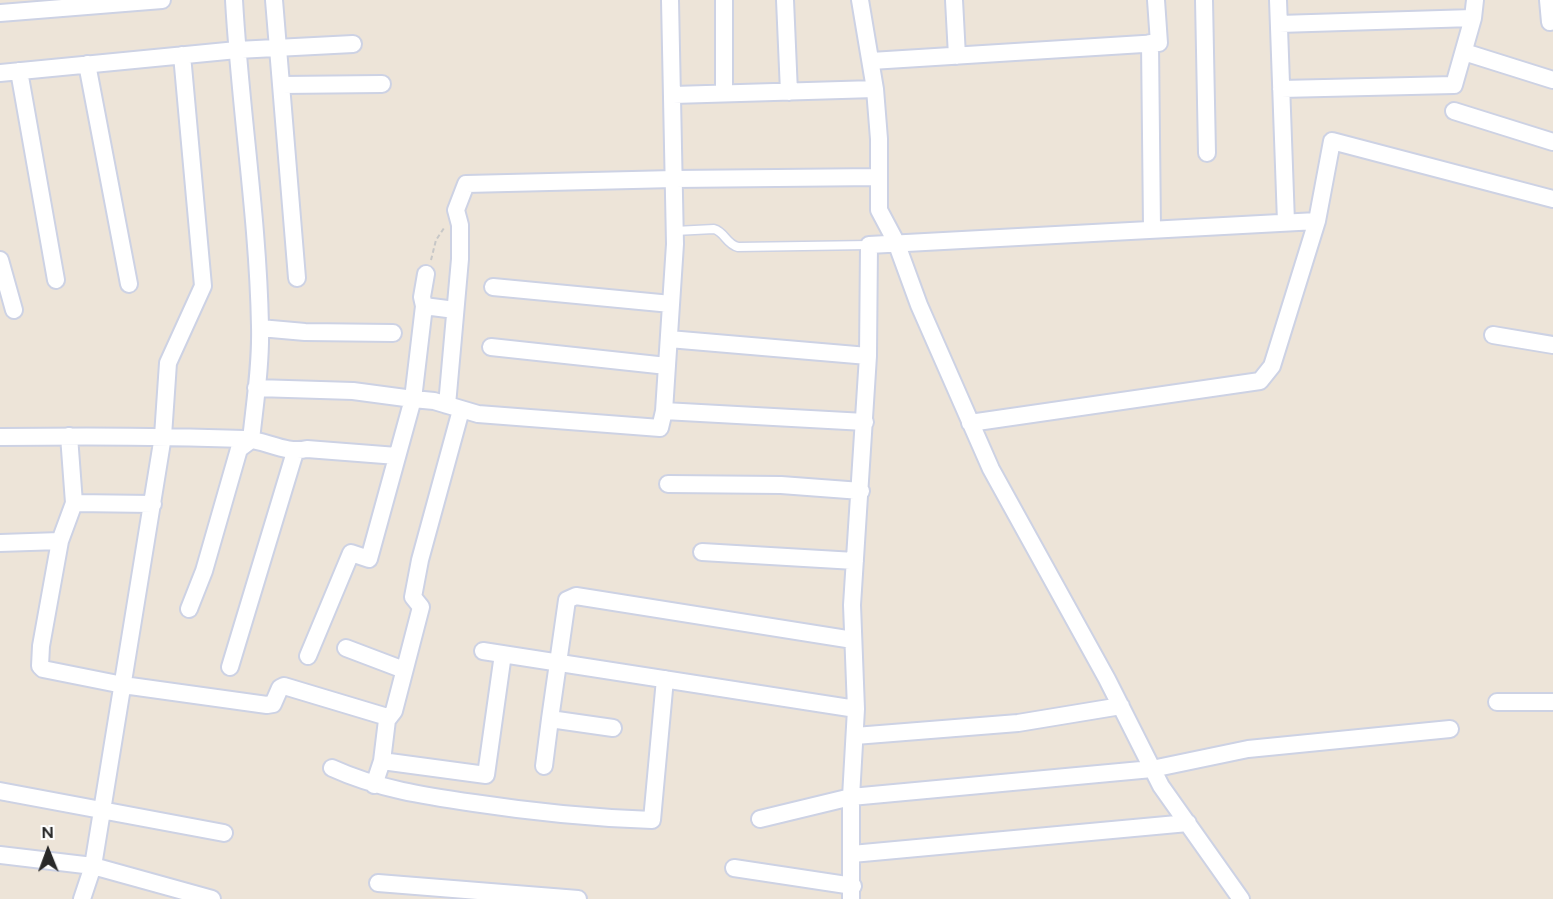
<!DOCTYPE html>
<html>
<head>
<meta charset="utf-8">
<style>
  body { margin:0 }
  #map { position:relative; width:1553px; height:899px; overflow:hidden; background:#ede4d8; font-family:Figtree,sans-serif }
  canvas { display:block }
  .north { position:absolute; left:18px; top:821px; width:60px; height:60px; -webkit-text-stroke:4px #fff; paint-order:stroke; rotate:359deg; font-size:16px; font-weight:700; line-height:24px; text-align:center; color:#292929 }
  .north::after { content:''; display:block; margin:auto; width:21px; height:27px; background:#292929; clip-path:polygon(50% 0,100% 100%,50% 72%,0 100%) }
</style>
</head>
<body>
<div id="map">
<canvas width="1553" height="899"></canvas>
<div class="north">N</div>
</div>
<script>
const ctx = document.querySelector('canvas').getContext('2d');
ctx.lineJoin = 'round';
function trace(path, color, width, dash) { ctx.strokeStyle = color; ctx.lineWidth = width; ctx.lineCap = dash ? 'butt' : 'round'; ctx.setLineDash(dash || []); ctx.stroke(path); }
const path = new Path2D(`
  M431,260L436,240L444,228`);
const service = new Path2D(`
  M675,231L714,229C725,232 726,244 738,247L869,245`);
const minor = new Path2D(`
  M274,0L297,278
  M670,0L675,244L664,411L865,422
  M785,0L789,92
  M860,0L875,89L879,139V210L896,242L919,305L991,469L1107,679L1161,786L1241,899
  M954,0L957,56
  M1204,0L1207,153
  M1278,0L1286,222
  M1548,0L1550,22
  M0,13L162,0
  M1473,18L1475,0
  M1279,24L1473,18L1454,85L1281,89
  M1150,43L1152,228
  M1464,52L1553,80
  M871,61L1159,43L1156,0
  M87,64L129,284
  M19,71L56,280
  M0,73L237,50L353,44
  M281,85L382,84
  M724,93V0
  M673,95L875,89
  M1454,111L1553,142
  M0,260L14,310
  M493,287L671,304
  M424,306L422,297L426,274
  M260,328L305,332L393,333
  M1493,335L1553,345
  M669,339L868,356
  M491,347L667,366
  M256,388L353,391L413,399L424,306L455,310
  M447,405L460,259V225L456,210L466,184L674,179L879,177
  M970,423L1260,381L1272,366L1317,221L1332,141L1553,199
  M69,436L74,503L60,541L41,646L40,666L43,669L123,685L267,705L273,704L280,688L284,686L384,716L387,720
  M0,437C82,436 163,436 244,439C266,440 285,454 307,449L397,456
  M668,484L781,485L861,491
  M74,503L153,504
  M0,543L60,541
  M702,552L855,561
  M189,609L204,571L239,449L251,440C255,402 261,364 260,326C258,217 240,109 234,0
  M346,648L404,670
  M483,651L856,709
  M308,656L351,553L369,559L413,399L434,401L478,414L660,428L664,411
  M230,667L295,452
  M1497,702H1553
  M613,728L550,719L567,600L576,596L853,640
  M855,736L1018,723L1121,706
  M382,761L486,775L503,654
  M544,766L550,719
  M332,768C378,789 425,796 474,803C533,812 592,818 652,820L665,679
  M374,785L382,761L387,720L394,711L421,607L413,597L420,560L461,410
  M0,791L224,833
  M760,819L851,797L1152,769L1248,749L1450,729
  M852,854L1188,823
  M0,855L93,866L212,899
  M734,868L853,886
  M378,883L578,899
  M82,899L93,866L163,436L168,363L203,286L182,55
  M851,899V797L856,709L852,605L868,356L869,245L1317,221`);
trace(service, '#cdd2e4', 11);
trace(minor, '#cdd2e4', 20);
trace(path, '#c7c7c7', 2, [4.5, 3]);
trace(service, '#fff', 8);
trace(minor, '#fff', 16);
</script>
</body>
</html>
